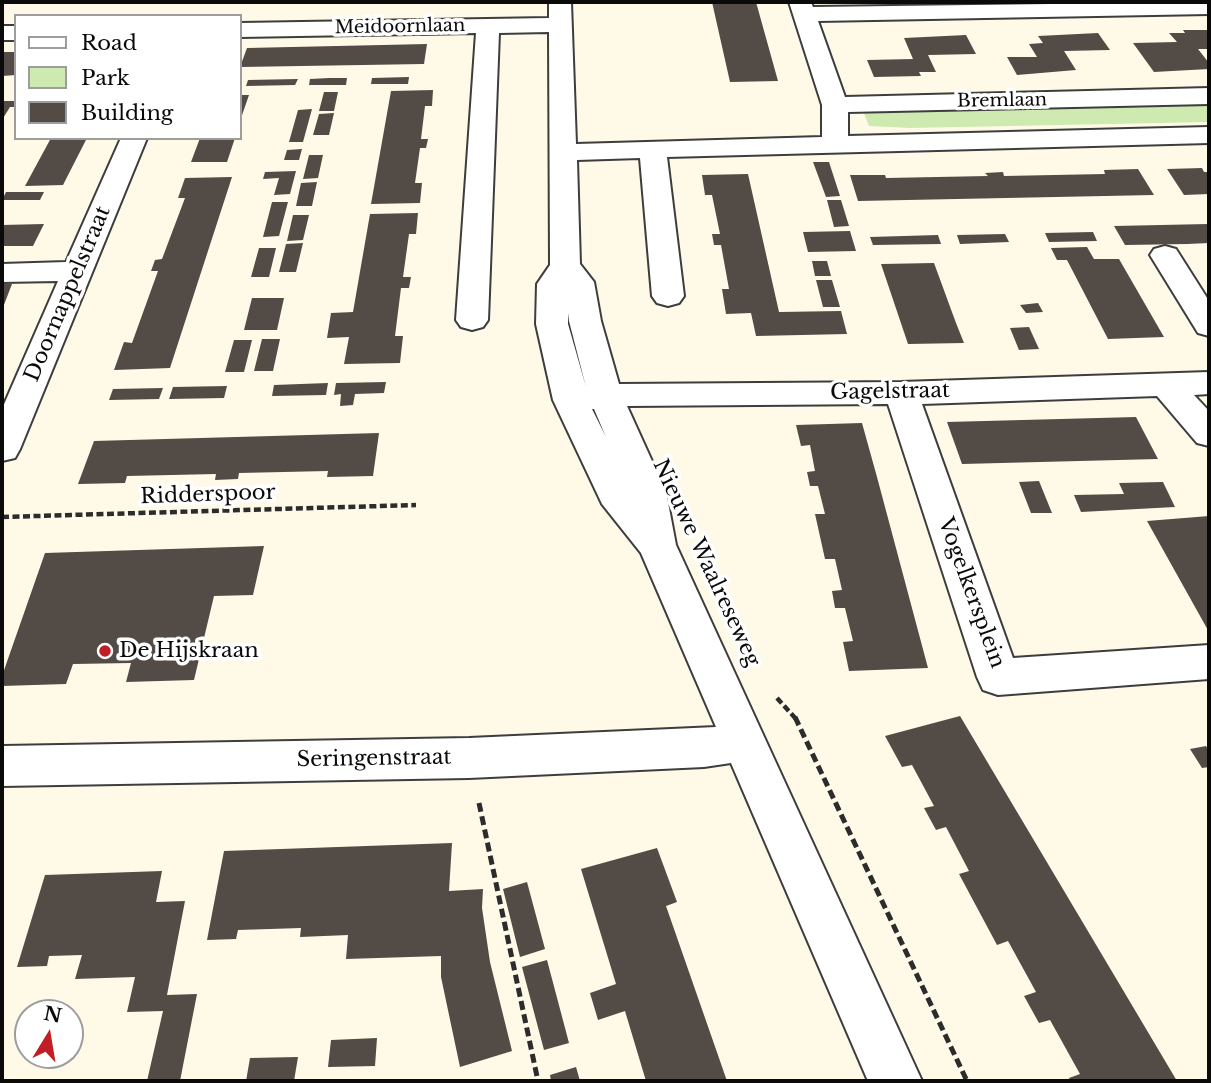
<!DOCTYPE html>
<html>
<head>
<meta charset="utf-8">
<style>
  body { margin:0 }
  #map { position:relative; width:1211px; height:1083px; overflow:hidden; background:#fffae8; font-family:"Libre Baskerville",serif }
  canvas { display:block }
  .frame { position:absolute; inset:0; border:4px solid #0a0a0a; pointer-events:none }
  .legend { position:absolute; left:14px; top:14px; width:228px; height:126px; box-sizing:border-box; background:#fff; border:2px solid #9d9d9d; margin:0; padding:9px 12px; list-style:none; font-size:21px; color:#0a0a0a }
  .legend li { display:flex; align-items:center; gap:14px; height:35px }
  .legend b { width:35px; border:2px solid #9d9d9d }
  .north { position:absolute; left:14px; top:999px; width:70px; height:70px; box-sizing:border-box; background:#fff; border:2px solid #9d9d9d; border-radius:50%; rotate:11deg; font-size:19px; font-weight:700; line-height:28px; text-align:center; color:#0a0a0a }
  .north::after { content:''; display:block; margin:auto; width:24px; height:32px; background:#c01d27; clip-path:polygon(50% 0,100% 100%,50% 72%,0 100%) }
</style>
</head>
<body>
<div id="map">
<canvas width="1211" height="1083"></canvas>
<div class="frame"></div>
<ul class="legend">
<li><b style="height:9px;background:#fff"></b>Road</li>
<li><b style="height:19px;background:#cfeab0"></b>Park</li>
<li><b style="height:19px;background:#534b46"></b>Building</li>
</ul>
<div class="north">N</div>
</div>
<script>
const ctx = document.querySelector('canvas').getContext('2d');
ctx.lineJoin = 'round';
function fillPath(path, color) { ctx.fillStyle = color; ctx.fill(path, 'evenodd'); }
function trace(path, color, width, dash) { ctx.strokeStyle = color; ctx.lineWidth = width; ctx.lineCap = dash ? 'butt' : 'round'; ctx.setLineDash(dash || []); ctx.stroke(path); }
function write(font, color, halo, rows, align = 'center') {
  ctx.font = font + ' "Libre Baskerville",serif'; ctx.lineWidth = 7; ctx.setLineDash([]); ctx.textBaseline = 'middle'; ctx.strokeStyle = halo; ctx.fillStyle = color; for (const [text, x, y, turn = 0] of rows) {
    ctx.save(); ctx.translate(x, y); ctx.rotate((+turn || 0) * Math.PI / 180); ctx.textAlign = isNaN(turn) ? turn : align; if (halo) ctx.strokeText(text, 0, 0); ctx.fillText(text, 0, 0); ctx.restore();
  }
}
const green = new Path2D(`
  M1209,102V122L910,128L869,126L863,111Z`);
const building = new Path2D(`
  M712,2H756L778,81L730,82Z
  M1183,30H1209V49H1198L1209,63V69L1154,72L1133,43L1177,42L1169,33H1185Z
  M1098,33L1110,50L1064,51L1076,70L1017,75L1007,57H1037L1029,44L1043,43L1038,36Z
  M966,35L976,54L928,55L936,72H919L921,76L874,77L867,60L913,59L904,38Z
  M427,44L424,64L240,67L247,48Z
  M2,52H16V75L2,76Z
  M409,77L408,84H371L372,78Z
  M329,78H347L346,85H309L310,79Z
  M298,79L295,85L246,86L248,80Z
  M433,90L432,106H425L421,139H428L426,148H420L415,183H422L420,203L371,204L391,91Z
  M324,92H338L334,111H319Z
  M240,95H249L240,121Z
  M2,101H16V107H10L2,120Z
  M312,109L303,142H289L298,110Z
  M334,113L329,135H313L319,114Z
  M51,138H87L63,185L25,186Z
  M200,138H235L227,162H191Z
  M302,149L299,160H284L287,150Z
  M309,155H323L318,178L303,179Z
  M813,162H829L840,196L826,197Z
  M1202,168L1204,172H1209V194L1184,195L1167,169Z
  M1138,169L1154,195L858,201L850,175H885L886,178L988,176L985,173L1003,172L1004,176L1105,174L1104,170Z
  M296,171L290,194L274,195L279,178L263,179L265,172Z
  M748,174L779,312L841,311L847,334L756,336L751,313L726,314L722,289H729L721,245H714L712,234H720L712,195H705L702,175Z
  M232,177L170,368L114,370L124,342L132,343L158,271H151L155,260L162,259L185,198H178L185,178Z
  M317,182L312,206H296L301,183Z
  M6,192H44L40,200H2Z
  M827,200H841L849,226L834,227Z
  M272,202H288L279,236L263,237Z
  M418,213L416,234H409L403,277H411L409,288H401L395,336H403L400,363L344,364L349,337L327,338L331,313L353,312L370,214Z
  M293,215H309L303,240L287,241Z
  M44,224L33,246H2V225Z
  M1208,224L1209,243L1187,244L1125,245L1114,226Z
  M850,231L856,251L808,252L803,232Z
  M1093,232L1097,241L1049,242L1045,233Z
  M1005,234L1009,242L960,244L957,235Z
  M938,235L941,244L873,245L870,237Z
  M303,243L296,272H279L286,244Z
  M1087,247L1094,259H1119L1164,337L1108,339L1067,260H1057L1051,248Z
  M259,248H276L269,277H251Z
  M812,261H827L831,276H815Z
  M934,263L956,323L964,343L908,344L881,264Z
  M816,280H832L840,307H823Z
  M2,284H12L2,310Z
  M252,298H284L277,330H244Z
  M1038,303L1043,312L1026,313L1020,305Z
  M1029,327L1039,349L1019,350L1010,328Z
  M262,339H280L273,371H254Z
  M234,340H252L244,372H225Z
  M386,382L384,393L355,394L353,405L340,406L341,394L334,395L336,383Z
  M328,383L326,395L272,396L274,385Z
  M227,386L224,398L169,399L173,387Z
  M163,388L159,399L109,400L113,389Z
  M1136,417L1158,459L962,464L947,422Z
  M862,423L877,477L928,668L849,671L843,642L853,641L845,608H835L832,591L842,590L835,559H825L815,514H825L818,486H810L807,472L815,471L810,445L801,446L796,425Z
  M379,433L373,476L327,477L328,471L239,473L238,479L215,480L216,474L127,476L125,483L78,484L94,441Z
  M1039,481L1052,513H1031L1019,482Z
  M1163,482L1175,507L1081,512L1074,495L1124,494L1119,483Z
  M1209,516V632L1147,521Z
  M264,546L253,595L214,596L194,680L126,682L131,663L73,664L66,684L2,686V676L45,553Z
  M960,716L1117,980L1177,1081H1070L1069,1078L1080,1074L1050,1020L1039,1023L1024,996L1036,992L1008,941L997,945L959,874L969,871L946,827L936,830L924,808L934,806L912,765L902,767L885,736Z
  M1206,746L1209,751V767L1202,768L1190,749Z
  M452,843L449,891L483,889L482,908L490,962L512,1051L460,1067L441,977V956L346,959L348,935L300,937L301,928L238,930L236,939L207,940L224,851Z
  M657,848L677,902L666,906L727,1081H646L625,1011L598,1020L590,993L616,984L581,869Z
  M162,871L156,902L185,901L167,995L197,994L180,1081H147L163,1011L127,1012L135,977L75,979L82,955L49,956L47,966L17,967L45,875Z
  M527,882L545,949L520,957L503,889Z
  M547,960L569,1043L544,1050L522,967Z
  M377,1038L375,1066L328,1067L331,1040Z
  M298,1057L294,1081H246L250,1058Z
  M576,1067L580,1081H551L550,1075Z`);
const pathFar1 = new Path2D(`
  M2,517L416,505
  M777,698L796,719`);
const path = new Path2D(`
  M795,717L967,1081
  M479,803L538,1081`);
const minor = new Path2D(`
  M549,2H571L576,144L822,137V105L789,2H811L813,7L1209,2V14L818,21L845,97L1209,88V104L848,112V136L1209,127V143L667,157L684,296L679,303L668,306L657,303L652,296L640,158L577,160L580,264L594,282L601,321L619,384L901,382L1209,372V394L1194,395L1209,411V446L1197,443L1157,396L922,404L1013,658L1209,645V679L998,695L983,690L977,677L888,404L627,406L666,492L676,545L922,1081H868L731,763L704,767L469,778L2,786V746L469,738L716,727L641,553L602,504L553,400L536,324L537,284L550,265L549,32L499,33L488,320L483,327L472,330L461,327L456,320L476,33L240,37V23L549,18ZM568,313L569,321L586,387L568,324ZM592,409H594L606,437Z
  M2,26H16V40H2Z
  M121,138H147L20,449L15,458L2,461V409L58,281L2,282V264L66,262Z
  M1165,246L1176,249L1209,301V336L1198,333L1150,255L1154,249Z`);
const markers = [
  [105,651,7,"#c01d27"]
];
const farStreetnames = [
  ["Meidoornlaan",400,27,-1],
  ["Bremlaan",1002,101,-1]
];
const streetNames = [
  ["Doornappelstraat",68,294,-67],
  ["Gagelstraat",890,392,-1],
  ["Ridderspoor",208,495,-2],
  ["Nieuwe Waalreseweg",706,563,65],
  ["Vogelkersplein",971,593,70],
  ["Seringenstraat",374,759,-1]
];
const poiNames = [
  ["De Hijskraan",119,651]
];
fillPath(green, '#cfeab0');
fillPath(building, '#534b46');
trace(minor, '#3d3d3d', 4);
trace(pathFar1, '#2c2c2c', 4.5, [7, 3.5]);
trace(path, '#2c2c2c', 5, [9, 4.5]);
fillPath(minor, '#fff');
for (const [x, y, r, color] of markers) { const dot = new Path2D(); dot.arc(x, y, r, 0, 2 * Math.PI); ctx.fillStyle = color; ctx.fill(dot); trace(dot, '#fff', 2.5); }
write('18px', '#0a0a0a', '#fff', farStreetnames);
write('21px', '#0a0a0a', '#fff', streetNames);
write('21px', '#0a0a0a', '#fff', poiNames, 'left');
</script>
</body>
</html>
